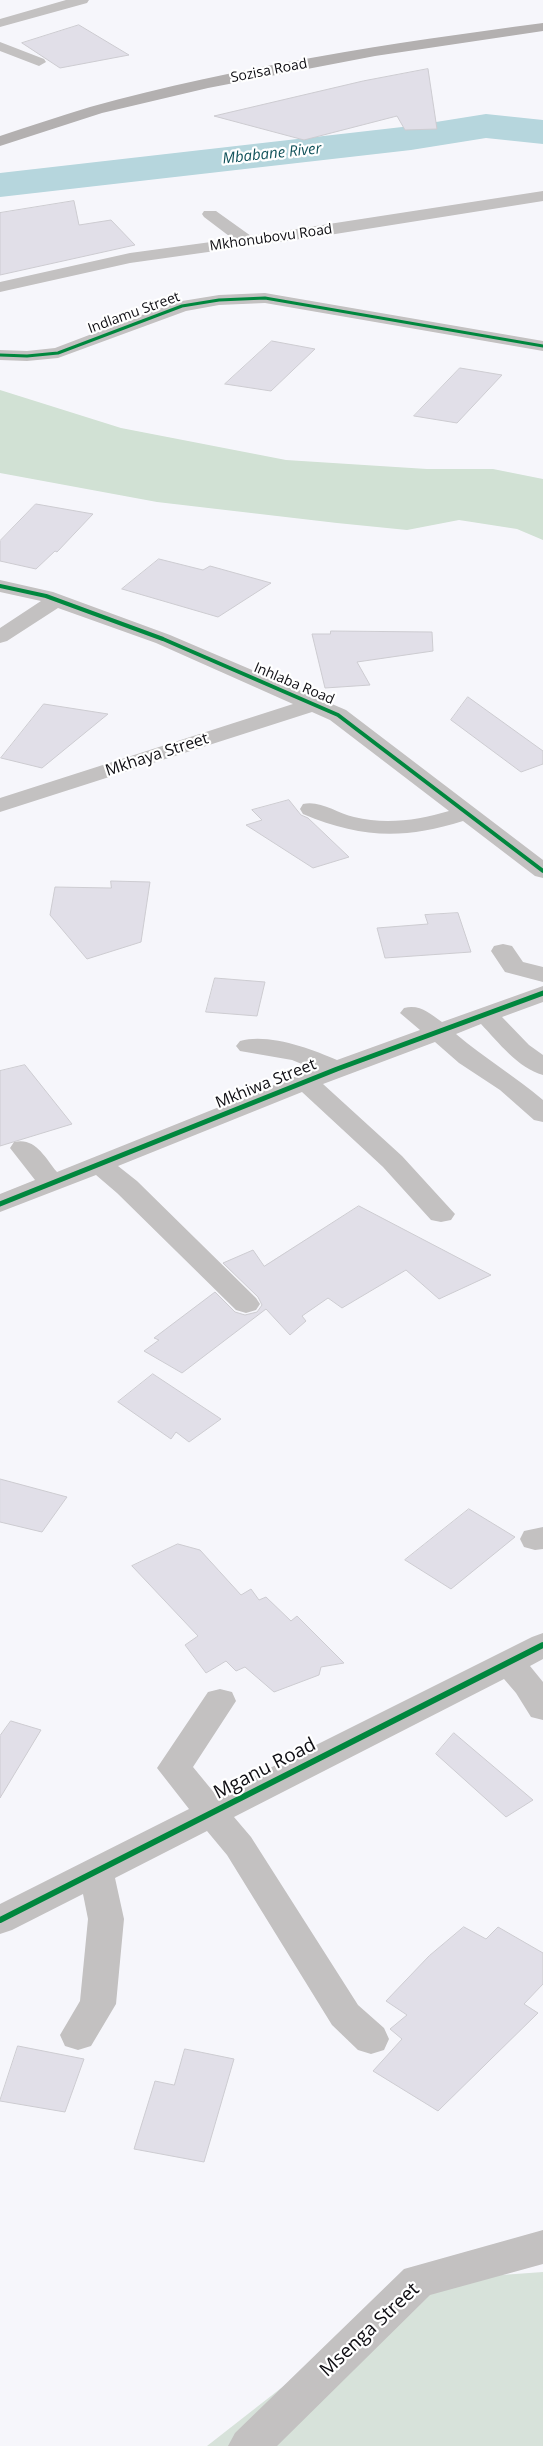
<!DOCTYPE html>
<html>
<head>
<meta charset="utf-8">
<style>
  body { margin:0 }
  canvas { display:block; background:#f6f6fb }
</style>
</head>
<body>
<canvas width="543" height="2446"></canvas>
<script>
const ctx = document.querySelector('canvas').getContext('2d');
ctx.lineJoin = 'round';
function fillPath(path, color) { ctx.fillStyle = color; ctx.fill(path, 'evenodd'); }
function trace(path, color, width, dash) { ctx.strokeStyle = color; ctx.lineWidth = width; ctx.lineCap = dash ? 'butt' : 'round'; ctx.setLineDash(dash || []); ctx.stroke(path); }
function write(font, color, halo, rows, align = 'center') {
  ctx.font = font + ' "Open Sans",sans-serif'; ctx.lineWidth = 4.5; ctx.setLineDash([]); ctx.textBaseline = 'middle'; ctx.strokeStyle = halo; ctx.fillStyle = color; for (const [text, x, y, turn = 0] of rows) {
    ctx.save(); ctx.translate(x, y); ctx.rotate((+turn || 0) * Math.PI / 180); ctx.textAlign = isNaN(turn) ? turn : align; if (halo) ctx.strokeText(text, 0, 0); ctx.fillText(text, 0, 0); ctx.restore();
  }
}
const green = new Path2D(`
  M543,2272V2446H207L418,2281Z`);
const forest = new Path2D(`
  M0,390L121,428L286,460L427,469H493L543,479V540L517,529L459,520L407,530L337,523L157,502L0,473Z`);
const river = new Path2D(`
  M486,114L543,120V144L486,138L411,150L0,197V173L411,126Z`);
const building = new Path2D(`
  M79,25L129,55L60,68L22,43Z
  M428,69L437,129L405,130L397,116L304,140L214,116L363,81Z
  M74,201L79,225L111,220L135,245L0,275V213Z
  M272,341L315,349L271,391L225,384Z
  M460,368L502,375L457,423L414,416Z
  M36,504L93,514L57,552L55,551L36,569L0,561V541Z
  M159,559L203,570L210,566L271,583L218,617L122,589Z
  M331,631L432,632L433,651L357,662L370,685L325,688L312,634H330Z
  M468,697L543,751V764L521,772L451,720Z
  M44,704L108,714L42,768L1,758Z
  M289,800L301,815L308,818L349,857L313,868L246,825L262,820L252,810Z
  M111,881L150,882L141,942L87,959L50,915L55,887L111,888Z
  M458,913L471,952L385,958L377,928L428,924L425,915Z
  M215,978L265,982L257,1016L206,1012Z
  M25,1065L72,1124L0,1146V1071Z
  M359,1206L491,1275L439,1299L406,1270L342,1308L328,1298L302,1316L306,1321L290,1335L266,1309L182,1373L144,1351L159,1340L154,1338L215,1292L235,1312L245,1315L257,1312L262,1305L258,1297L223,1263L253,1250L264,1266Z
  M153,1374L221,1419L189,1442L176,1432L171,1439L118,1402Z
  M0,1479L67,1497L42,1532L0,1522Z
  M469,1509L515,1537L451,1589L405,1560Z
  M178,1544L200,1550L241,1595L251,1589L259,1600L266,1597L291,1621L297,1616L344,1663L321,1667L319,1675L274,1692L245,1667L236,1671L226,1661L206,1673L185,1645L198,1636L132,1566Z
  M11,1721L41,1730L0,1798V1736Z
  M454,1733L533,1800L506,1817L436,1754Z
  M464,1927L486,1939L498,1927L543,1953V1984L524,2004L538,2013L438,2111L373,2071L402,2039L390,2029L407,2015L386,2001L429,1956Z
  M18,2046L84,2059L65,2112L0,2101Z
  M185,2049L234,2059L204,2162L134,2149L155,2081L174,2085Z`);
const minor = new Path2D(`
  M66,0H89L87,3L0,27V19Z
  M0,42L44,59L46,62L39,66L0,51Z
  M543,191V201L329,235L130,263L0,292V282L130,253L233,239L204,217L202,214L204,211H216L251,236Z
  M265,293L543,341V351L265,303L219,305L186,311L58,358L27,361L0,360V350L27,351L55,348L176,302L219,295Z
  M0,580L53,592L170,635L346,710L543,860V878L535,876L463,821C403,840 360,838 303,814L300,809L303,804C320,800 337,813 354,817C386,825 419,820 449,811L330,720L312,712L0,812V798L293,704L156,643L58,608L7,641L0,643V628L41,601L0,592Z
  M503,944L512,946L523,962L543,967V982L505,972L491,951L494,946Z
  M543,986V1002L502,1017L529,1045L543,1055V1075C518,1068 499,1043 481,1024L456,1034C484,1058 515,1076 543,1100V1122L534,1120L500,1090L459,1063L435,1042L323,1084L402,1156L455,1214L451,1220L441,1222L431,1220L383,1167L302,1092L118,1166L137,1181L256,1298L260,1304L256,1310L246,1313L236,1310L117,1193L96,1175L0,1212V1194L35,1180L10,1148L14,1142C35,1137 44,1156 57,1172L314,1069L292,1060L240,1051L236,1046L240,1041C269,1033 311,1049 337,1060L420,1030L400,1013L404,1008C420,1004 429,1013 442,1022Z
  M543,1527V1549L535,1550L524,1547L520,1539L524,1531Z
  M543,1633V1659L530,1666L543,1682V1720L531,1717L516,1693L504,1679L234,1817L251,1837L358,2005L384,2028L389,2039L384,2050L371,2054L358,2050L332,2025L227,1855L207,1831L115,1878L124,1919L116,2004L91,2046L78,2050L65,2046L60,2035L80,2001L88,1919L83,1894L12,1930L0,1934V1904L189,1809L157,1768L208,1692L220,1689L232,1692L236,1701L193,1767L216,1795L532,1637Z
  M543,2230V2264L430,2295L277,2446H228L235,2433L404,2269Z`);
const primary = new Path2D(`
  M543,23V31L375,56L208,88L102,113L0,146V136C30,126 60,116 90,107C238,66 391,43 543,23Z`);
const cyclewayFar3 = new Path2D(`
  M0,355L27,356L58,353L182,306L219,300L265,298L543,346`);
const cyclewayFar2 = new Path2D(`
  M0,586L46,596L163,639L338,715L543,871`);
const cyclewayFar1 = new Path2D(`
  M0,1204L337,1069L543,993`);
const cycleway = new Path2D(`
  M0,1920L543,1645`);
const farStreetnames = [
  ["Sozisa Road",269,71,-11],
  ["Mkhonubovu Road",271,238,-8],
  ["Indlamu Street",134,313,-20],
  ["Inhlaba Road",294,684,23]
];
const farWaternames = [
  ["Mbabane River",272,154,-6]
];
const streetNames = [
  ["Mkhaya Street",157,755,-18],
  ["Mkhiwa Street",266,1084,-22]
];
const nearStreetnames = [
  ["Mganu Road",265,1769,-27],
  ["Msenga Street",370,2330,-43]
];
fillPath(green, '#d7e2da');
fillPath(forest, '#d1e1d4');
fillPath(river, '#b6d6dd');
fillPath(building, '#e1dfe8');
trace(building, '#cdccd1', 1);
fillPath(minor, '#c3c1c1');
fillPath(primary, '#b3b0b0');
trace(cyclewayFar3, '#00873e', 3);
trace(cyclewayFar2, '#00873e', 4);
trace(cyclewayFar1, '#00873e', 5);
trace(cycleway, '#00873e', 6);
write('14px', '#0e0d12', '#fff', farStreetnames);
write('italic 15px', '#12535b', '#fff', farWaternames);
write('16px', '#0e0d12', '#fff', streetNames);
write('19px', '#0e0d12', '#fff', nearStreetnames);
</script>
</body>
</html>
